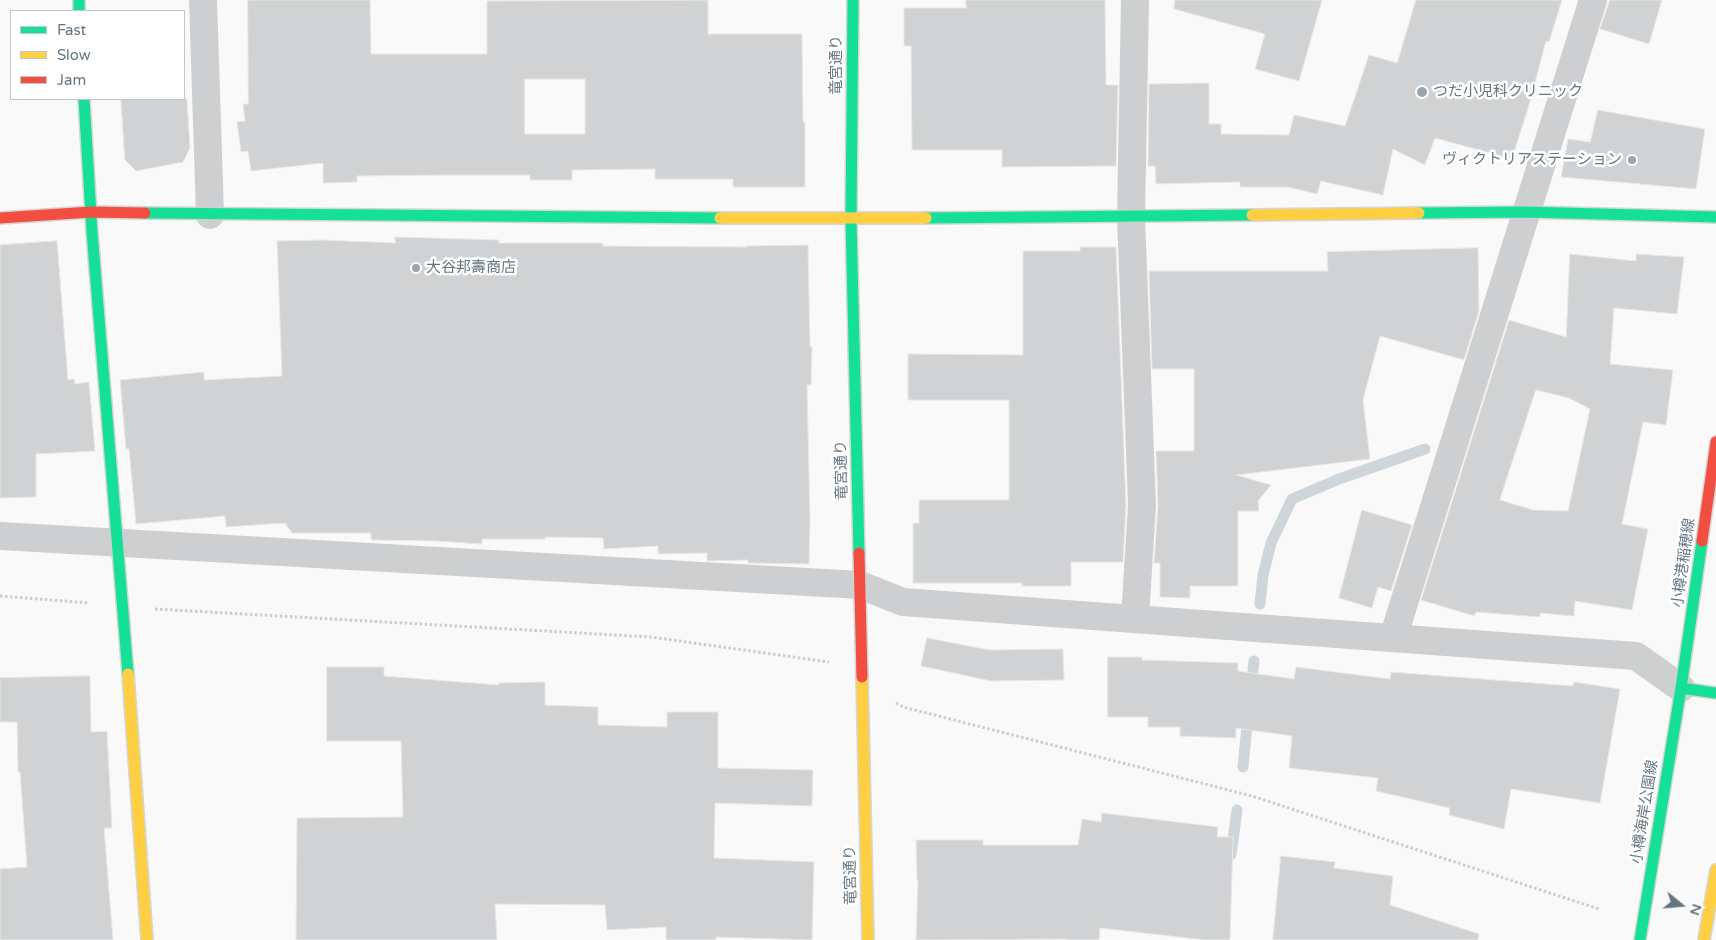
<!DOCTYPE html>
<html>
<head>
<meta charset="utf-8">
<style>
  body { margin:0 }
  #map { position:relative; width:1716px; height:940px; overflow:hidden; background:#f9f9f9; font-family:"Varela Round",sans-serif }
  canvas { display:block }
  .legend { position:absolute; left:10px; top:10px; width:175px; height:90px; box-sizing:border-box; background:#fff; border:1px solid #c1c8cd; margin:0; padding:6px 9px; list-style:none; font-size:15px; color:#657683 }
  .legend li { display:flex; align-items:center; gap:10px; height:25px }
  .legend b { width:25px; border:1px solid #c1c8cd }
  .north { position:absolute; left:1656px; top:880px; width:50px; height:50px; -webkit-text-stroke:4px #fff; paint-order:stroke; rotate:107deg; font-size:14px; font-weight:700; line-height:20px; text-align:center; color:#657683 }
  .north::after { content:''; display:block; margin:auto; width:18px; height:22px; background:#657683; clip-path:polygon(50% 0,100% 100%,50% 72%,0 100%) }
</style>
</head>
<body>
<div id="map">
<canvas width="1716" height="940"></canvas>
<ul class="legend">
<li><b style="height:6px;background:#16e098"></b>Fast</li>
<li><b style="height:6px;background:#ffcf43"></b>Slow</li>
<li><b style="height:6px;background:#f24e42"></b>Jam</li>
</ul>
<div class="north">N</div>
</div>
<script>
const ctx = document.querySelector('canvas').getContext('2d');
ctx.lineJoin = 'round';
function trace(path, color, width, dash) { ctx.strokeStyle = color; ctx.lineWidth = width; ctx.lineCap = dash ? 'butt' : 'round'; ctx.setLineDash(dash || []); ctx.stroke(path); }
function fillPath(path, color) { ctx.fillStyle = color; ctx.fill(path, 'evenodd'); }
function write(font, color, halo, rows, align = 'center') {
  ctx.font = font + ' "Varela Round","Noto Sans JP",sans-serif'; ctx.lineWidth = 5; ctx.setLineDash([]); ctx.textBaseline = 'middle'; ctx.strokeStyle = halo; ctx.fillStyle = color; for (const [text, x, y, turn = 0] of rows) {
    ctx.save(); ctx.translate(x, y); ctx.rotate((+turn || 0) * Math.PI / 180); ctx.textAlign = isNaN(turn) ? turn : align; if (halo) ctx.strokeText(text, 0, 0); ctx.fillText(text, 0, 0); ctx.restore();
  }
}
const stream = new Path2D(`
  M1260,604L1263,575L1271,543L1292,499L1339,479L1425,449
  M1251,689L1254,661
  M1243,767L1248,715
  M1231,855L1237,810`);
const building = new Path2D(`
  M248,0H370L371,54H487V1L708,0V34H802L803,122H805V187H733V179H655V169L572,170V180H530V175H447L357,176V182L323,183V163L251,171L248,151L241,152L237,122L245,121L243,104H248ZM525,79H585V134H525Z
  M966,0H1105L1106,85H1118L1116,166L1002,167V150H912L911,46H904V8H966Z
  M1175,0H1322L1299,81L1255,69L1265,34L1174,9Z
  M1416,0H1562L1549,42L1546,41L1529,105L1512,159L1435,138L1425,165L1393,149L1383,195L1321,181L1317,194L1288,187H1240V182L1156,184L1155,166H1148L1149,84L1209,83V124H1221V134L1289,135L1294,115L1345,126L1369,55L1397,63Z
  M1610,0H1662L1649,44L1600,29Z
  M121,99H187L190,148L183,162L136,171L125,160Z
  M1598,110L1705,129L1696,189L1561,177L1568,139L1590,142Z
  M395,237L499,240V243H603L602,246L747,247V246L808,245L810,347H812L811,385H807L810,518L809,564L748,563V560L707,561V553L658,554V546L604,549L603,538L545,537V539H482V544L436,541L371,540V533H292L285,523L226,527L225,516L136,524L129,449H126L120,380L204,372V380L282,376L277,241L323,240L395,243Z
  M57,241L68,380L74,379L75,384L89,382L95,451L36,454V497L0,498V245Z
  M1080,247H1116L1126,505L1123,562H1071V586H1022V583H913V523H919V500H1009V400H908V354L1023,355V251H1080Z
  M1478,248L1479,311L1464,360L1380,336L1363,400L1370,459L1236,475L1271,485L1258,501L1259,511H1238V586H1190V598L1160,597V563H1154L1158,506L1156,451H1194V369H1152L1149,271H1328L1327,252Z
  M1570,254L1636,261V254L1684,257L1677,314L1614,308L1610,364L1673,370L1666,425L1643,422L1622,524L1648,529L1632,610L1575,601L1574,616L1540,613V617L1476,612L1474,616L1421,600L1509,320L1566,337ZM1536,390L1569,398L1590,409L1568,511L1533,510L1500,500Z
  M1362,510L1412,525L1391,591L1378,587L1372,608L1339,598Z
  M927,638L990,650L1063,649L1064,680L991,681L921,666Z
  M1108,657H1142V660L1238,663V671L1294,679L1296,667L1390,679L1391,672L1573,686L1574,682L1620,689L1600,803L1511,789L1504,829L1449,815L1450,808L1376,791L1378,778L1289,768L1292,736L1236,728V738L1180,736V727H1148V717H1108Z
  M327,667H384V676L499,685V683L545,682V705L598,707V725L667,727V712H718V768L813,770L812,806L715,803L714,858L814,862L812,940L716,937V940H666V927L607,930L605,905L495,904L497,940H296L297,818L403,817L401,741H327Z
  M90,676L91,732L107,731L112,828H104L113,940H0V869L27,867L20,772H18L17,722H0V678Z
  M1102,813L1218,827L1217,837H1233L1230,940H1205L1100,928L1099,940H1067V939L916,940L918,880H917L916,840H983V845H1078L1082,819L1101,822Z
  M1281,856L1335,862L1334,868L1393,876L1390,905L1479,934L1478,940H1273Z`);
const path = new Path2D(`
  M0,596L89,603
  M155,609L651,637L829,662
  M896,703L903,707L1252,796L1599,909`);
const street = new Path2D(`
  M203,0L210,215
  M0,536L860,585L903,602L1636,656L1681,688
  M1135,618L1142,505L1131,217L1135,0
  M1393,638L1593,0`);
const fast = new Path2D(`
  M79,0V11
  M853,0L851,219L859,553
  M84,99L92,232L128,674
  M145,213L720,218
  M1419,213L1525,212L1716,217
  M926,218L1252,215
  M1681,688L1716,693
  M1640,940L1681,688L1702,541`);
const slow = new Path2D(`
  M1252,215L1419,213
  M720,218H926
  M128,674L147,940
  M862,677L868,940
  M1704,940L1716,870`);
const jam = new Path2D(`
  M0,218L91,212L145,213
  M1702,541L1716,442
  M859,553L862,677`);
const markers = [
  [1422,92,6,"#99a4ac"],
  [1632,160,5,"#99a4ac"],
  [416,268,5,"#99a4ac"]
];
const streetNames = [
  ["竜宮通り",837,65,-90],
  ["竜宮通り",842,470,-91],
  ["小樽港稲穂線",1684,563,-82],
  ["小樽海岸公園線",1645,812,-81],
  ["竜宮通り",851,875,-91]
];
const poiNames = [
  ["つだ小児科クリニック",1433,92],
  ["ヴィクトリアステーション",1622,160,"right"],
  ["大谷邦壽商店",426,268]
];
trace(stream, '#ced6d9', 11);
fillPath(building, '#d0d2d3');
trace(building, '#e8e8e8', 1);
trace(fast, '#d5d6d7', 14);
trace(slow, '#d5d6d7', 14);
trace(jam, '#d5d6d7', 14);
trace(path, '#cbcccd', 3, [2.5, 2.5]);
trace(street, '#cecfd0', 28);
trace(fast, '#16e098', 11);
trace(slow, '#ffcf43', 11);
trace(jam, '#f24e42', 11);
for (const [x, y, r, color] of markers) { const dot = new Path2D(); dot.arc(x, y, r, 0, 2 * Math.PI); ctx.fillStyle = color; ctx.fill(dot); trace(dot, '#fff', 2); }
write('15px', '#657683', '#fff', streetNames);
write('15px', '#657683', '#fff', poiNames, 'left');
</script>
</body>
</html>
